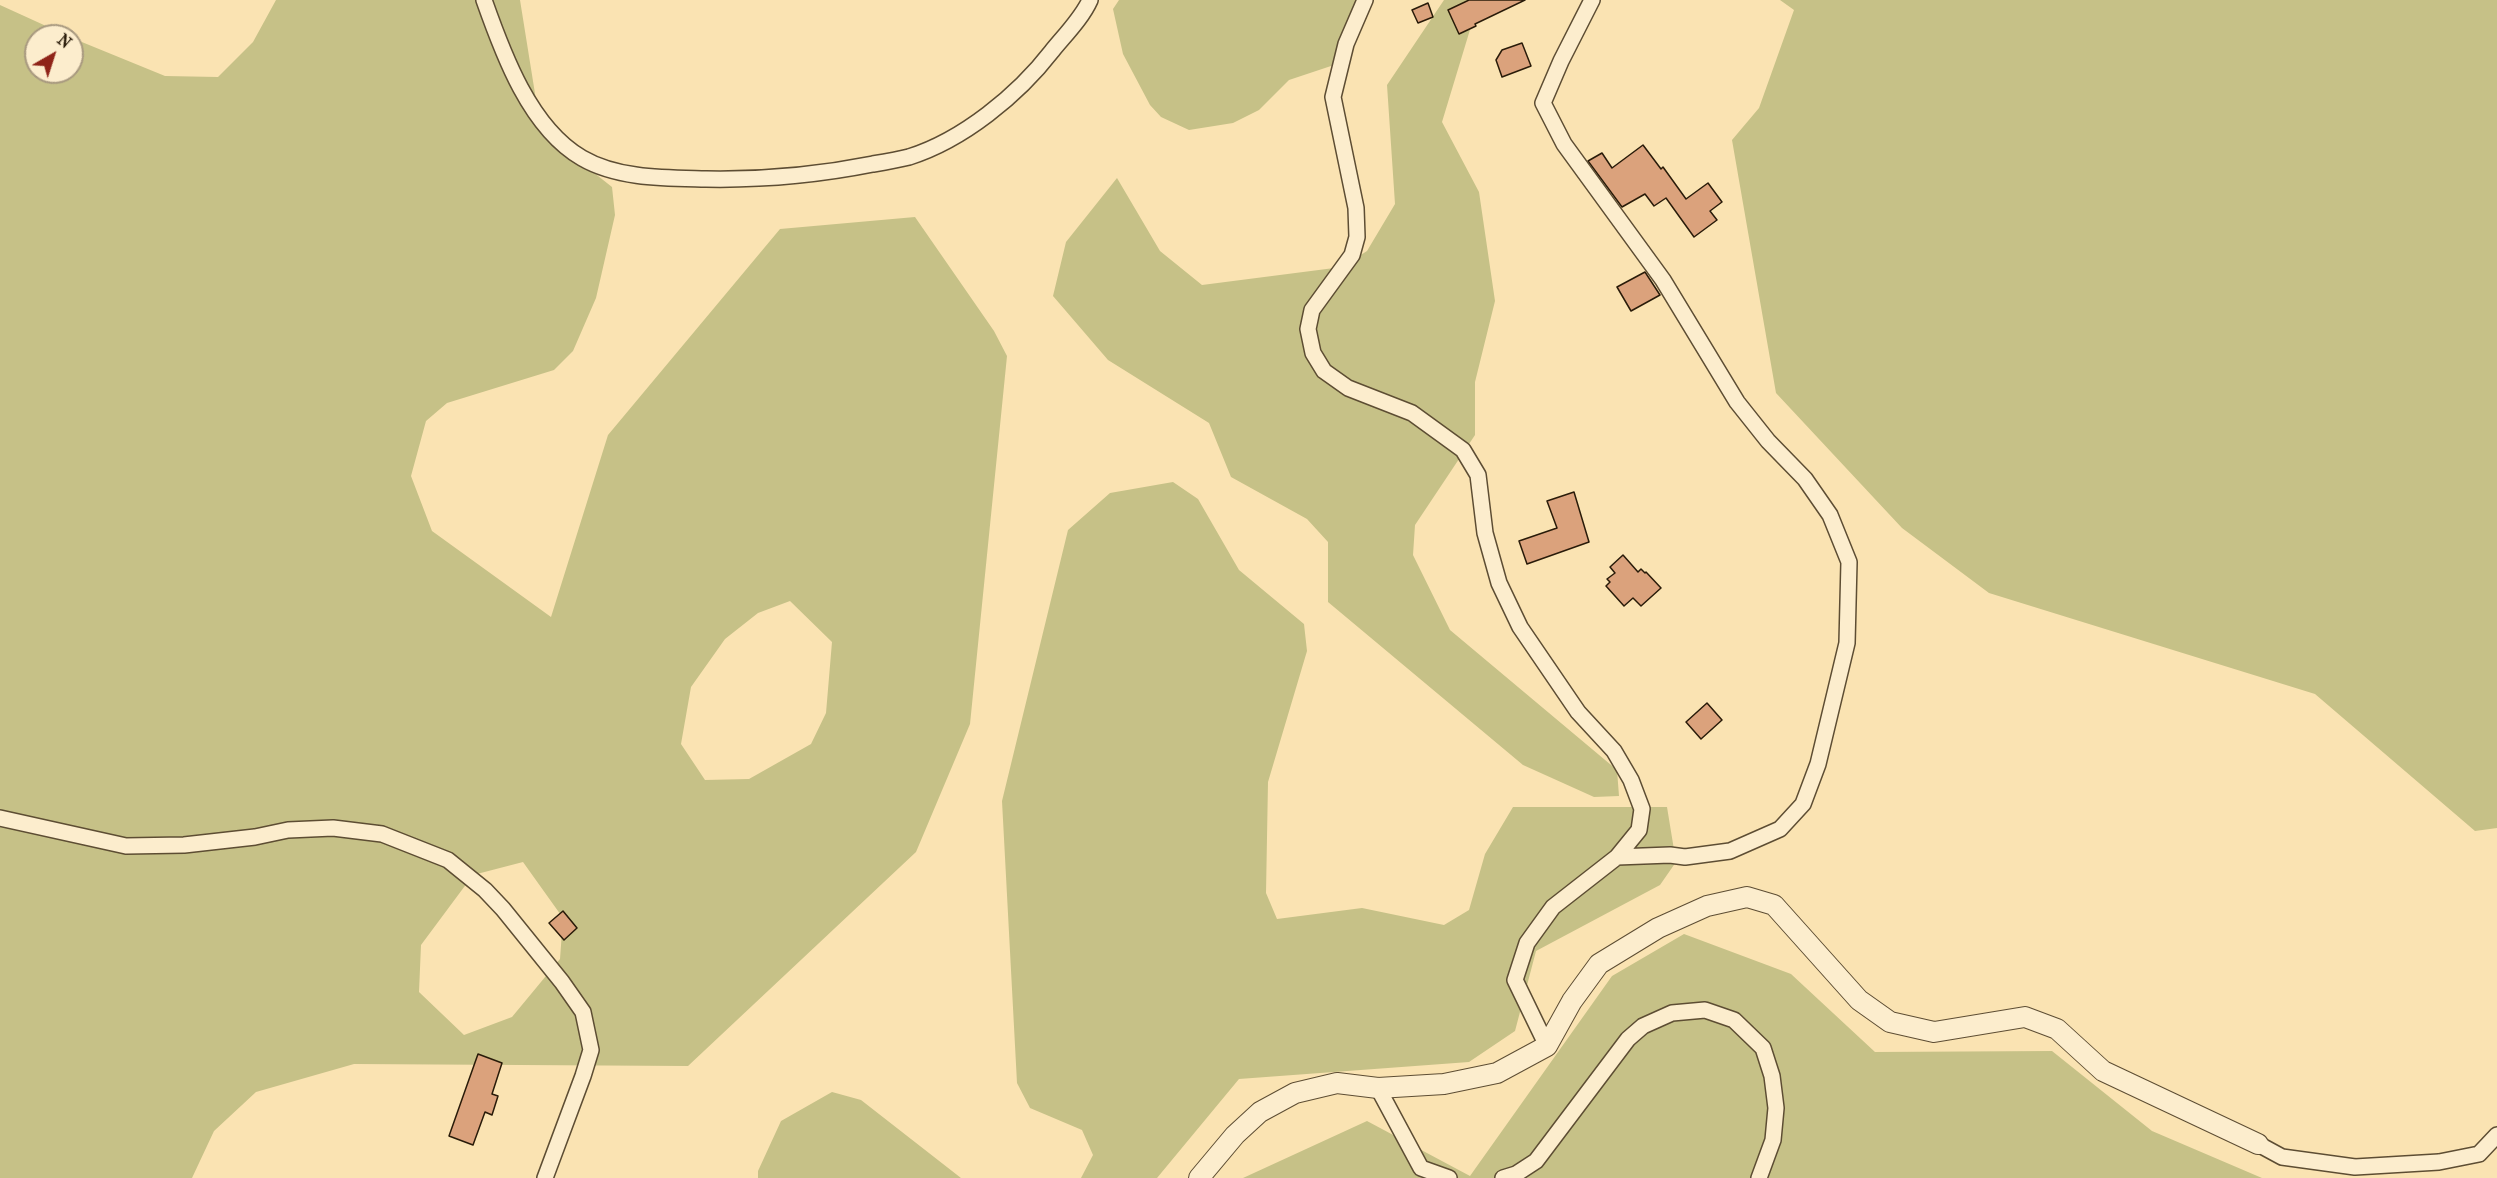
<!DOCTYPE html>
<html>
<head>
<meta charset="utf-8">
<style>
  body { margin:0 }
  #map { position:relative; width:2497px; height:1178px; overflow:hidden; background:#fae3b2; font-family:"IM FELL French Canon",serif }
  canvas { display:block }
  .north { position:absolute; left:24px; top:24px; width:60px; height:60px; box-sizing:border-box; background:#fcedcd; border:2px solid #a8997f; border-radius:50%; rotate:39deg; font-size:16px; font-weight:700; line-height:24px; text-align:center; color:#291b09 }
  .north::after { content:''; display:block; margin:auto; width:21px; height:27px; background:#8f2418; clip-path:polygon(50% 0,100% 100%,50% 72%,0 100%) }
</style>
</head>
<body>
<div id="map">
<canvas width="2497" height="1178"></canvas>
<div class="north">N</div>
</div>
<script>
const ctx = document.querySelector('canvas').getContext('2d');
ctx.lineJoin = 'round';
function fillPath(path, color) { ctx.fillStyle = color; ctx.fill(path, 'evenodd'); }
function trace(path, color, width, dash) { ctx.strokeStyle = color; ctx.lineWidth = width; ctx.lineCap = dash ? 'butt' : 'round'; ctx.setLineDash(dash || []); ctx.stroke(path); }
const green = new Path2D(`
  M276,0H520L541,131L612,187L615,215L596,298L573,351L554,370L447,403L426,421L411,476L432,531L551,617L608,435L780,229L915,217L994,331L1007,356L970,724L916,852L688,1066L354,1064L256,1092L214,1131L192,1178H0V5L68,36H36V72H72V38L165,76L218,77L253,42ZM790,601L832,642L826,713L811,744L749,779L705,780L681,744L691,687L725,639L758,613ZM523,862L563,918L560,959L512,1017L464,1035L419,992L421,945L473,875Z
  M1119,0H1370L1343,62L1289,80L1259,110L1233,123L1189,130L1161,117L1150,105L1123,54L1113,9Z
  M1444,0H1479L1442,122L1479,192L1495,301L1475,382V435L1415,525L1413,555L1450,630L1617,770L1619,796L1594,797L1523,765L1328,602V542L1307,519L1231,477L1209,423L1108,360L1053,296L1066,242L1117,178L1160,251L1202,285L1342,267L1367,251L1395,204L1387,85Z
  M1780,0H2497V828L2475,831L2315,694L1989,593L1902,528L1776,393L1732,140L1759,108L1794,10Z
  M1173,482L1198,499L1239,570L1304,624L1307,651L1268,782L1266,893L1277,919L1362,908L1444,925L1469,910L1485,854L1513,807H1667L1676,862L1660,885L1536,951L1515,1031L1469,1062L1239,1079L1157,1178H1081L1093,1155L1082,1130L1030,1108L1017,1083L1002,801L1068,530L1110,493Z
  M1684,934L1791,974L1875,1052L2052,1051L2152,1131L2262,1178H1243L1367,1121L1470,1176L1612,976Z
  M832,1092L861,1100L961,1178H758V1171L781,1121Z`);
const building = new Path2D(`
  M1469,0H1525L1475,24L1476,26L1459,34L1448,10Z
  M1428,3L1433,17L1418,23L1412,10Z
  M1522,43L1531,66L1502,77L1496,60L1502,50Z
  M1643,145L1661,169L1663,167L1686,199L1708,183L1722,202L1710,211L1717,220L1694,237L1666,198L1654,206L1645,194L1622,207L1588,161L1602,153L1612,168Z
  M1645,272L1660,295L1631,311L1617,287Z
  M1574,492L1589,542L1527,564L1519,541L1557,528L1547,501Z
  M1623,555L1638,572L1641,569L1645,573L1646,572L1661,588L1641,606L1633,598L1624,606L1606,586L1610,582L1607,579L1615,573L1610,567Z
  M1707,703L1722,720L1701,739L1686,722Z
  M563,911L577,928L564,940L549,923Z
  M478,1054L502,1063L492,1094L498,1096L492,1115L485,1112L473,1145L449,1136Z`);
const minor = new Path2D(`
  M484,0C503,54 530,128 582,158C618,179 666,178 706,179C762,180 818,175 873,164C885,162 897,160 909,157C963,140 1018,95 1052,51C1065,35 1082,18 1090,0
  M1365,0L1346,44L1333,97L1356,208L1357,237L1352,255L1312,310L1308,329L1313,353L1324,371L1348,388L1412,413L1463,450L1478,475L1485,533L1499,583L1520,627L1578,712L1614,751L1631,780L1642,809L1639,830L1617,857L1553,907L1527,943L1515,980L1547,1046
  M1592,0L1561,61L1543,103L1564,144L1663,280L1737,402L1768,441L1805,479L1830,515L1849,562L1847,643L1818,764L1803,804L1780,829L1730,851L1685,857L1670,855L1617,857
  M0,818L126,846L184,845L255,837L288,830L333,828L382,834L448,860L485,890L503,909L562,982L583,1012L591,1050L583,1076L545,1178
  M1378,1088L1421,1168L1449,1178
  M2258,1144L2282,1157L2355,1167L2439,1162L2479,1154L2497,1135
  M1503,1178L1516,1174L1536,1161L1628,1039L1643,1026L1672,1013L1705,1010L1734,1020L1763,1048L1772,1076L1776,1108L1773,1140L1759,1178`);
const tertiary = new Path2D(`
  M1199,1178L1235,1135L1260,1112L1295,1093L1337,1083L1378,1088L1444,1084L1497,1073L1547,1046L1572,1001L1599,964L1658,928L1707,906L1747,897L1774,905L1859,1000L1890,1022L1934,1032L2025,1017L2057,1029L2103,1071L2258,1144`);
fillPath(green, '#c6c187');
fillPath(building, '#dba27c');
trace(building, '#291b09', 1.5);
trace(minor, '#5d4d33', 18);
trace(tertiary, '#5d4d33', 22);
trace(minor, '#fcedcd', 15);
trace(tertiary, '#fcedcd', 20);
</script>
</body>
</html>
